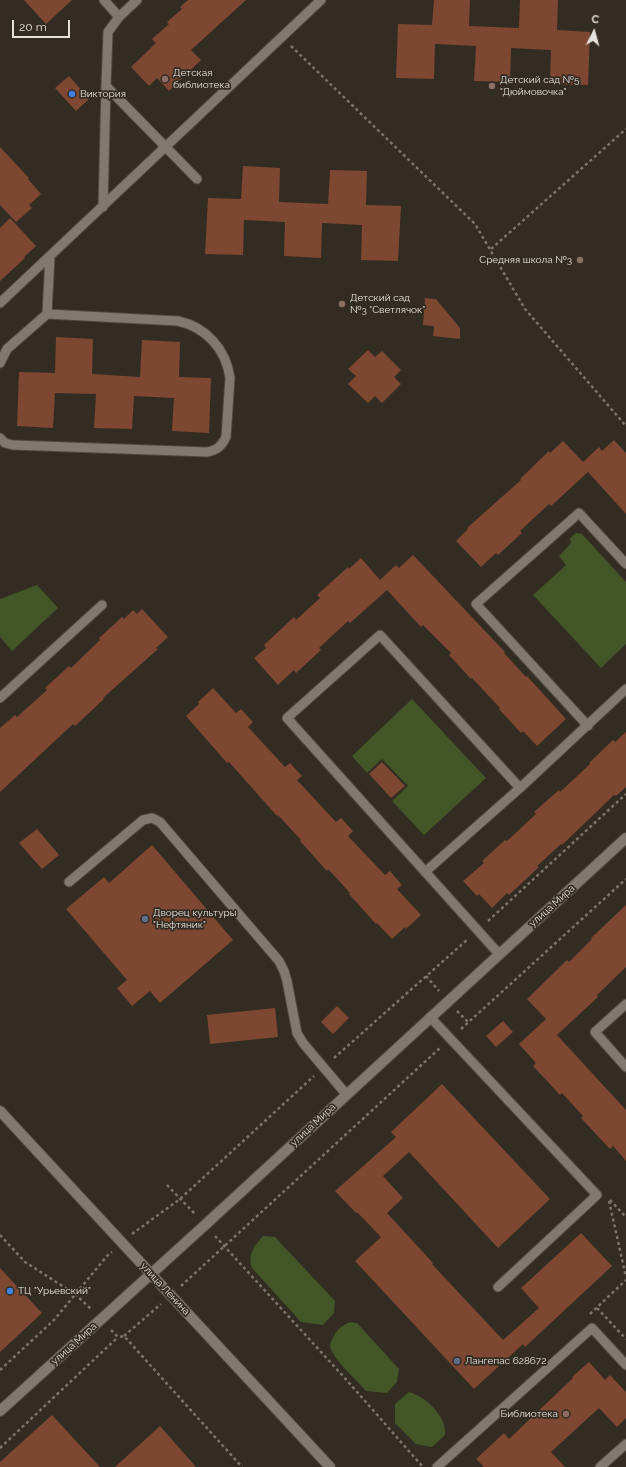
<!DOCTYPE html>
<html>
<head>
<meta charset="utf-8">
<style>
  body { margin:0 }
  #map { position:relative; width:626px; height:1467px; overflow:hidden; background:#332c23; font-family:Raleway,sans-serif }
  canvas { display:block }
  .north { position:absolute; left:574px; top:12px; width:40px; height:40px; -webkit-text-stroke:3px #332c23; paint-order:stroke; rotate:6deg; font-size:11px; font-weight:700; line-height:16px; text-align:center; color:#e4e0da }
  .north::after { content:''; display:block; margin:auto; width:14px; height:18px; background:#e4e0da; clip-path:polygon(50% 0,100% 100%,50% 72%,0 100%) }
  .scale { position:absolute; left:12px; top:20px; width:58px; height:18px; box-sizing:border-box; border:2px solid #e4e0da; border-top:0; padding-left:5px; font-size:12px; line-height:14px; white-space:nowrap; color:#e4e0da; -webkit-text-stroke:3px #332c23; paint-order:stroke }
</style>
</head>
<body>
<div id="map">
<canvas width="626" height="1467"></canvas>
<div class="north">С</div>
<div class="scale">20 m</div>
</div>
<script>
const ctx = document.querySelector('canvas').getContext('2d');
ctx.lineJoin = 'round';
function fillPath(path, color) { ctx.fillStyle = color; ctx.fill(path, 'evenodd'); }
function trace(path, color, width, dash) { ctx.strokeStyle = color; ctx.lineWidth = width; ctx.lineCap = dash ? 'butt' : 'round'; ctx.setLineDash(dash || []); ctx.stroke(path); }
function write(font, color, halo, rows, align = 'center') {
  ctx.font = font + ' Raleway,sans-serif'; ctx.lineWidth = 3.5; ctx.setLineDash([]); ctx.textBaseline = 'middle'; ctx.strokeStyle = halo; ctx.fillStyle = color; for (const [text, x, y, turn = 0] of rows) {
    ctx.save(); ctx.translate(x, y); ctx.rotate((+turn || 0) * Math.PI / 180); ctx.textAlign = isNaN(turn) ? turn : align; if (halo) ctx.strokeText(text, 0, 0); ctx.fillText(text, 0, 0); ctx.restore();
  }
}
const green = new Path2D(`
  M576,533L582,534L626,582V644L601,668L533,595L566,565L559,556L571,543L570,538Z
  M37,585L58,608L12,651L0,637V599Z
  M412,699L486,778L424,835L392,801L408,786L382,759L367,773L352,756Z
  M263,1236L275,1237L335,1301L334,1313L323,1325L301,1322L252,1268C247,1255 255,1245 263,1236Z
  M350,1322L357,1323L399,1369L397,1382L387,1393L366,1391C358,1381 330,1357 330,1345C330,1342 333,1338 334,1336C337,1329 343,1325 350,1322Z
  M409,1392C426,1397 447,1416 445,1435L432,1447L416,1444L395,1423V1404Z`);
const building = new Path2D(`
  M24,0H72L46,24Z
  M188,0H246L191,50L201,60L169,91L157,78L149,86L131,67L156,43L152,39L169,24L167,22L182,9L180,7Z
  M434,0H470L469,26L519,28L520,0H558L557,30L590,32L588,85L550,84L551,50L511,48L510,82L474,81L476,46L435,44L434,79L396,78L398,24L432,25Z
  M69,76L89,99L76,111L55,88Z
  M0,147L29,178L28,179L41,194L29,205L32,208L16,222L0,205Z
  M243,166L280,168L279,202L328,204L330,170L367,171L366,205L401,206L398,261L361,260L362,225L322,223L321,258L284,256L285,222L244,220L243,255L205,254L208,198L241,199Z
  M10,218L36,246L24,257L25,258L0,281V228Z
  M425,298L436,299L460,328V339L433,336L434,326L423,325Z
  M56,337L93,339L92,374L140,377L142,340L180,342L179,377L211,378L209,433L172,431L174,398L134,396L132,429L94,428L96,394L55,393L53,428L17,426L19,372L55,373Z
  M368,350L375,357L382,351L401,370L394,377L401,384L382,403L375,396L368,403L348,384L356,376L348,369Z
  M614,440L626,453V514L588,472L551,506L549,504L520,531L522,533L498,555L496,553L481,567L456,541L468,529L467,528L521,480L520,479L549,451L550,453L563,441L583,462L599,447L602,451Z
  M413,555L505,652L504,653L526,677L527,676L566,719L537,746L523,731L521,733L499,709L500,708L472,678L471,679L449,655L451,653L423,625L421,627L387,590L350,623L348,621L319,648L321,650L296,673L294,670L278,685L254,658L266,648L264,645L294,617L296,620L320,598L317,595L348,567L349,569L361,558L380,580L396,565L399,568Z
  M142,609L168,637L156,648L158,649L103,698L104,699L75,726L73,724L0,792V728L15,715L17,717L47,690L45,688L69,666L71,668L100,640L99,638L122,617L124,619L133,610L137,614Z
  M213,688L236,713L241,709L253,722L248,727L285,767L290,763L302,776L297,780L336,822L341,818L353,831L348,836L385,875L390,871L402,885L397,889L421,915L406,929L405,927L392,939L377,923L376,924L349,894L350,893L328,869L327,871L300,841L301,840L278,815L277,816L229,762L227,763L186,716L199,704L198,702Z
  M626,732V787L616,796L614,795L562,845L561,844L537,866L539,867L509,895L507,893L492,908L479,894L477,896L463,881L484,863L482,861L505,840L507,841L536,814L534,812L559,790L560,792L590,764L589,763L613,740L615,742Z
  M382,762L405,786L391,798L369,774Z
  M37,829L59,855L42,869L19,843Z
  M152,845L233,940L160,1003L150,991L132,1006L117,988L127,980L66,909L104,877L109,883Z
  M626,905V967L597,995L598,997L557,1035L626,1110V1161L613,1146L610,1149L581,1118L583,1116L562,1093L560,1095L533,1066L536,1063L519,1044L546,1019L527,999L567,960L569,962L592,939L591,938Z
  M337,1006L349,1018L333,1034L321,1022Z
  M275,1008L278,1037L210,1044L207,1015Z
  M503,1021L513,1032L496,1047L486,1036Z
  M442,1084L550,1199L498,1248L409,1152L383,1176L403,1198L387,1213L433,1263L432,1264L503,1340L539,1308L521,1288L581,1233L612,1266L525,1347L523,1344L474,1389L355,1261L381,1237L357,1212L356,1213L335,1191L396,1137L391,1132Z
  M0,1268L42,1313L0,1352Z
  M589,1362L605,1380L610,1375L626,1392V1418L617,1427L599,1408L551,1452L565,1467H484L476,1459L504,1433L509,1439L573,1378L572,1377Z
  M52,1415L100,1467H0V1462Z
  M160,1426L196,1467H115Z`);
const path = new Path2D(`
  M291,46L475,224L525,309L626,426
  M491,249L626,129
  M488,921L626,794
  M426,976L439,991
  M457,1011L468,1022
  M461,1029L626,879
  M334,1058L468,939
  M167,1185L195,1214
  M610,1200L626,1217
  M609,1201L626,1277
  M132,1234L180,1199L314,1076
  M0,1235L25,1262L75,1294L91,1309
  M215,1236L343,1376L423,1467
  M181,1286L441,1047
  M597,1308L626,1339
  M590,1314L626,1280
  M111,1330L118,1337L124,1336L242,1467
  M124,1336L161,1304
  M0,1370L54,1320L107,1256L112,1252
  M0,1448L118,1337`);
const service = new Path2D(`
  M104,0L119,17L137,0
  M119,17L108,32L106,86L197,179
  M103,207L106,86
  M0,303L321,0
  M47,314L50,256
  M0,363L7,349L47,314L178,321C206,327 226,349 230,378L226,437C221,447 217,450 207,452L13,445L5,443L0,438
  M0,698L102,605
  M588,726L476,604L579,513L626,564
  M425,872L520,788L626,689
  M69,882L143,820L152,818L160,822L279,961L284,971L287,981L297,1033L303,1043L346,1094
  M499,954L287,718L380,635L520,788
  M626,1004L595,1032L626,1067
  M430,1017L597,1195L498,1287
  M437,1467L592,1328L626,1365
  M600,1467L626,1444`);
const pedestrian = new Path2D(`
  M0,1111L151,1274`);
const tertiary = new Path2D(`
  M151,1274L330,1467
  M0,1411L205,1225L626,838`);
const markers = [
  [165,79,4,"#8d6e63"],
  [492,86,4,"#8d6e63"],
  [72,94,4,"#3f7fe0"],
  [580,260,4,"#8d6e63"],
  [342,304,4,"#8d6e63"],
  [145,919,4,"#5c6f8a"],
  [10,1291,4,"#3f7fe0"],
  [457,1361,4,"#5c6f8a"],
  [566,1414,4,"#8d6e63"]
];
const poiNames = [
  ["Детская",173,73],
  ["библиотека",173,85],
  ["Детский сад №5",500,80],
  ["\"Дюймовочка\"",500,92],
  ["Виктория",80,94],
  ["Средняя школа №3",572,260,"right"],
  ["Детский сад",350,298],
  ["№3 \"Светлячок\"",350,310],
  ["Дворец культуры",153,913],
  ["\"Нефтяник\"",153,925],
  ["ТЦ \"Урьевский\"",18,1291],
  ["Лангепас 628672",465,1361],
  ["Библиотека",558,1414,"right"]
];
const streetNames = [
  ["улица Мира",552,906,-42],
  ["улица Мира",313,1125,-43],
  ["улица Ленина",165,1289,47],
  ["улица Мира",74,1344,-42]
];
fillPath(green, '#425627');
fillPath(building, '#7e4731');
trace(service, '#4f4942', 11);
trace(pedestrian, '#4f4942', 12);
trace(tertiary, '#4f4942', 12);
trace(path, '#7b756d', 2.5, [3, 3]);
trace(service, '#81796f', 9);
trace(pedestrian, '#81796f', 10);
trace(tertiary, '#81796f', 10);
for (const [x, y, r, color] of markers) { const dot = new Path2D(); dot.arc(x, y, r, 0, 2 * Math.PI); ctx.fillStyle = color; ctx.fill(dot); trace(dot, '#332c23', 1.5); }
write('10px', '#e4e0da', '#332c23', poiNames, 'left');
write('10px', '#e4e0da', '#332c23', streetNames);
</script>
</body>
</html>
